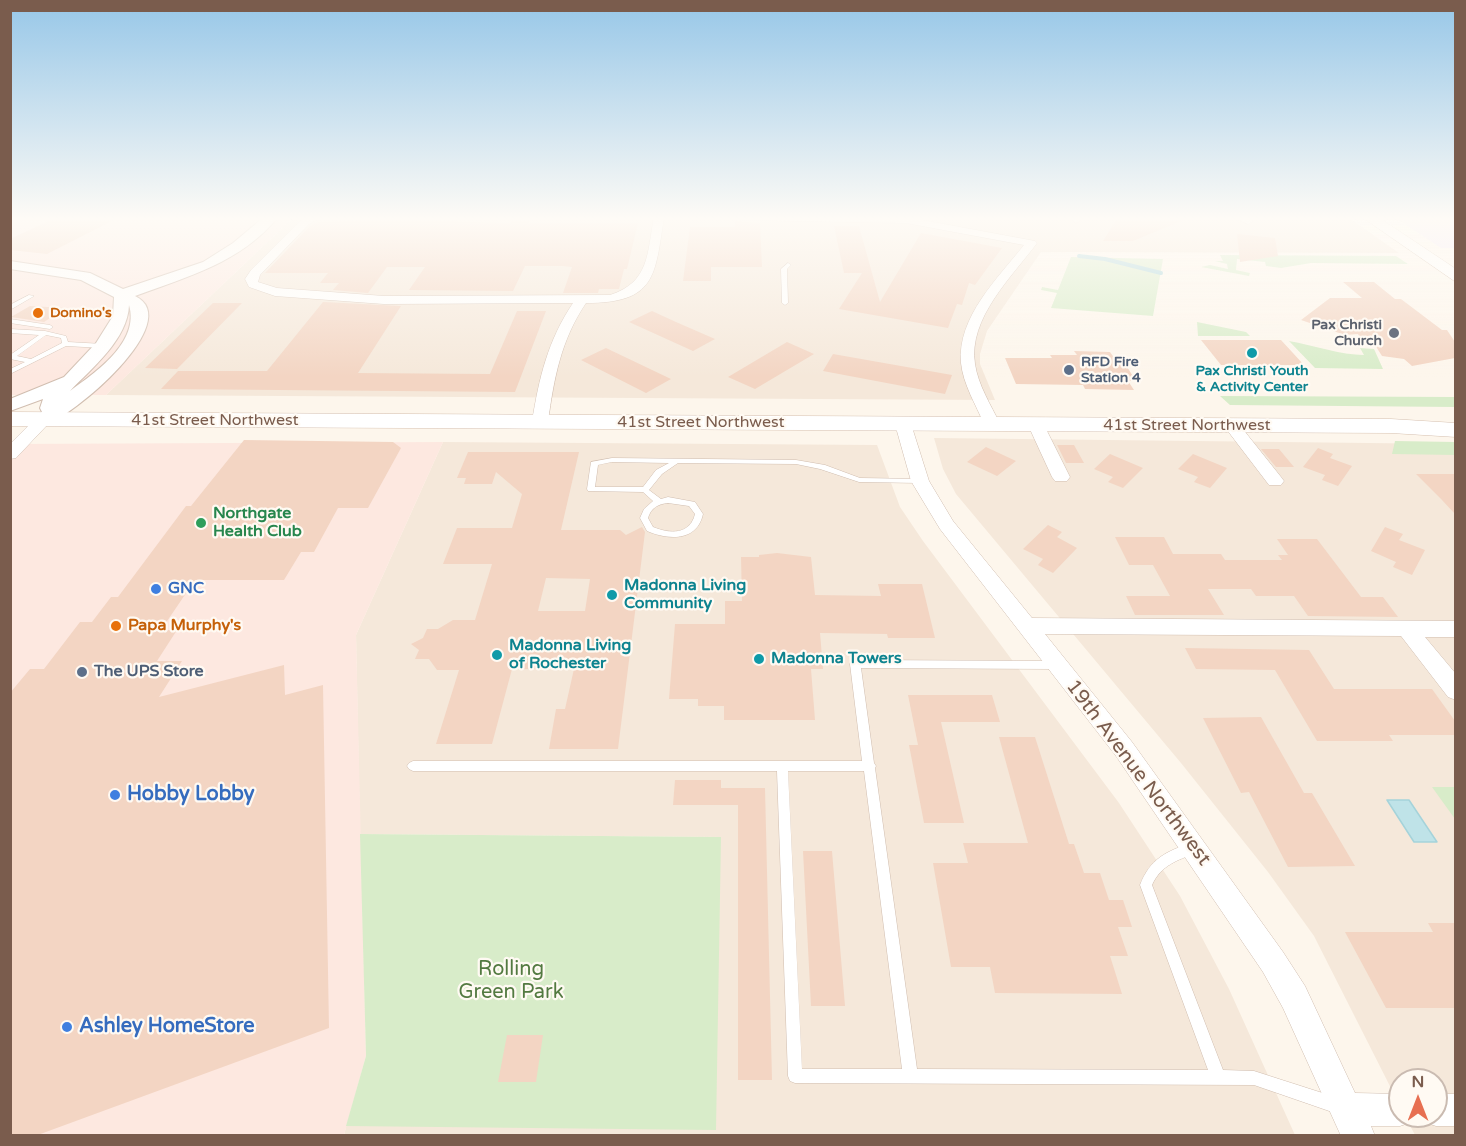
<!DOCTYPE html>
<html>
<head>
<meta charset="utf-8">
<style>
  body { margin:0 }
  #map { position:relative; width:1466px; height:1146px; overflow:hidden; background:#fdf6ec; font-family:"Varela Round",sans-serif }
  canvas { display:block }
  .frame { position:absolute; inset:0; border:12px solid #7a5c4d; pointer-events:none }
  .north { position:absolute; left:1388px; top:1068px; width:60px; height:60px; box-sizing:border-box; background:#fffaf3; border:2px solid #cabbb1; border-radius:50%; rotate:0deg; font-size:16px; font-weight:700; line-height:24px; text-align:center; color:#7a5c4d }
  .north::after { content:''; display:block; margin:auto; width:21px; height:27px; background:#e76f51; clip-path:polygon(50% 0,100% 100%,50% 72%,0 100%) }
</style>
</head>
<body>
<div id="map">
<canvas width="1466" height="1146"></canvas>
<div class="frame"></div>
<div class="north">N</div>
</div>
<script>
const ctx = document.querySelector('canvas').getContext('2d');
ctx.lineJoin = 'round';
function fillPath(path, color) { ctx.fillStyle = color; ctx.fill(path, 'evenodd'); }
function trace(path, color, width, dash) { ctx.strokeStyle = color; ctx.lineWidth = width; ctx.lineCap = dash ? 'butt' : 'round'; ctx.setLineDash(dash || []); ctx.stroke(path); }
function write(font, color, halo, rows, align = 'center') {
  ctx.font = font + ' "Varela Round",sans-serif'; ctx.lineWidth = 4.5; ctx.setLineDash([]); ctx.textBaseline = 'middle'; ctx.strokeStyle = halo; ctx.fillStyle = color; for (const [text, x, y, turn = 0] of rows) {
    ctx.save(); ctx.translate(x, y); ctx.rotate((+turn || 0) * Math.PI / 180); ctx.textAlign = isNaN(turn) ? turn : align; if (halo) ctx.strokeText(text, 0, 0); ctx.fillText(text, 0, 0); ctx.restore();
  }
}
const residential = new Path2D(`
  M294,217H1348L1399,253L1041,252L987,331L980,354V364L995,400L106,395Z
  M934,438L1455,444V1135H1415L1405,1116H1436V1080H1400V1106L1314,936L1268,872L1181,763L956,494L943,469Z
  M443,442L877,445L900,507L923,541L1119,803L1180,896L1229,989L1295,1135L344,1136L346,1126L721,837L360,834L356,635Z`);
const commercial = new Path2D(`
  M10,217H294L106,395H11Z
  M443,442L356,635L366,1056L344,1135H11L10,444Z`);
const education = new Path2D(`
  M1394,217H1455V248H1441Z`);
const green = new Path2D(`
  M1220,255L1396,256L1408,264L1311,263L1281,268L1266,266L1265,262L1237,259L1236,270L1250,273L1249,276L1201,267L1210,265L1228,269L1227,264L1215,261H1223Z
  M1071,257L1163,259L1153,316L1051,308L1057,293L1041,290L1042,287L1058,290Z
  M1197,322L1246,332L1250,336H1198Z
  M1289,341C1313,345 1341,355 1364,355L1360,348L1374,349L1383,369L1315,368Z
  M1220,396L1455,397L1456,407L1230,405Z
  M1395,441L1455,442V455L1392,454Z
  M1432,787H1455V819Z
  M360,834L721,837L716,1130L346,1126L366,1056Z`);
const water = new Path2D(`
  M1387,800H1409L1437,842H1414Z`);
const stream = new Path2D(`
  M1079,256L1105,259L1161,273`);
const building = new Path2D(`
  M57,217H95L88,220H114L47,254L10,250V239Z
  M1118,217H1191L1133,241H1103Z
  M401,220L510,223L512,220H531L529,223H638L627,269H624L619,289H599L598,293H563L572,267L562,266H525L513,291L409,290L425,267H387L368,293L333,290L339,283H320L328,273H265L310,226L318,222Z
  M735,221L760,223L762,267H711V281H683L690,227H735Z
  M834,226H859L880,302L921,233L1002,248L975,285L969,283L962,305L957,304L948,328L839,309L862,273H844Z
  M1237,234L1275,238L1278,256L1240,262Z
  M1343,282H1374L1395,299H1401L1442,330H1447L1455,342V358L1412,366L1404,359L1382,356L1375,345L1361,340L1358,334L1345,335L1301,320L1330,298H1362Z
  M323,302L401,306L358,373L490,374L517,311H546L515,392L161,389L178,371H267Z
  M213,303H242L177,369L145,368Z
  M30,306L65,308L44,322L11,317Z
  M652,311L676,322L715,339L693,351L629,322Z
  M1201,340H1281L1304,365H1221Z
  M787,342L814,354L755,389L728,377Z
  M606,348L671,379L646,393L581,360Z
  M1074,351L1110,352L1115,359H1122L1136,381H1128L1134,390L1085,389L1083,385L1016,384L1005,358H1052L1050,355H1077Z
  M833,354L952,375L945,394L823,371Z
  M244,440L393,442L401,448L368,508H338L314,552H301L284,580H195L161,630H177L157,661H182L159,697L284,665L285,695L323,685L329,1028L35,1136H10V693L30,669H44L80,622H92L111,597H118L186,506H191Z
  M1057,445H1074L1084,463H1066Z
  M986,447L1016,461L997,476L967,462Z
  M1318,448L1333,454L1330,458L1352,466L1338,486L1322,480L1325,475L1303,467Z
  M1261,449H1279L1294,467H1276Z
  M468,452H579L561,530H620L626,535L642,527L645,532L618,749H549L556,709H565L576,660H542L540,669H512L492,744H436L459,670H437L429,659H415L419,650L411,644L423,638L427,629H438L453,620H475L492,564H443L457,528H512L522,494L496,472L492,484H464L466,478H457ZM546,578L590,579L585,611H538Z
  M1110,454L1143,468L1123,488L1108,482L1113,477L1094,469Z
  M1193,454L1227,468L1210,488L1194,482L1198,477L1178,469Z
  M1416,474H1455V514L1442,500Z
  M1048,525L1062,532L1057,537L1077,548L1053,573L1038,565L1043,559L1023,549Z
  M1385,527L1403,534L1399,540L1425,550L1412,575L1393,567L1396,562L1371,551Z
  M1115,537H1164L1173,554H1221L1225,560H1282L1278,555H1288L1277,539H1317L1361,597H1383L1398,617L1308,616L1294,596H1256L1251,589H1208L1224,615H1135L1126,596H1170L1153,565H1129Z
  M777,553L811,557L815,595L881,596L878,584H922L935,638H888L887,634L820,633L823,669H811L815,720H724V706H698V699H669L675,624H725V601H742L741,557H759V555Z
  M1185,648L1309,650L1334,689H1432L1455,721V735H1389L1393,741H1317L1275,670L1196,669Z
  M908,695H992L1000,722H941L964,823H924L909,745H918Z
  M1261,717L1304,793H1312L1355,866L1288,867L1249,792L1241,793L1203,718Z
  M999,737H1035L1069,844H1074L1084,873H1100L1109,900H1123L1132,927H1118L1128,956H1110L1122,994L995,993L990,967H951L933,863H968L963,843H1028Z
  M675,780H721V788H765L772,1080H738V805H673Z
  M803,851H832L845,1006H811Z
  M1428,923H1455V1008H1386L1345,932H1433Z
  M507,1035H543L536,1082H498Z`);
const service = new Path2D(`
  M788,263L791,265L787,269L788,303L785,305L782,303L781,269Z
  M29,295L34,296L10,310V305Z
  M10,319L50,325L53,327L50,329L10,323Z
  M10,329L45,331L66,336L68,342L103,344L106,346L103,348L66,346L10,374V369L25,362L10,359V355L39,335L10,333ZM46,335L61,338L62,343L31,359L17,356Z
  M612,458L796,460L825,465L860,478L920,479L924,481L920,483L859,482L820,469L796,464L678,463L662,474L649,490L661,499L668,497L695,502L703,514C697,542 668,540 647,531L640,518L644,509L653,501L643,492L588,491L587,489L591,462ZM612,462L669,463L656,470L643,487H595L598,465ZM668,503L689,506L695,514C690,535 670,534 653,527L648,518C651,508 658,504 668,503Z
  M855,660L1055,661L1059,662L1060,665L1059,668L1055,669L861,668L874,763L876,766L875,768L917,1069L1208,1070L1140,885C1150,859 1166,851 1192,843L1196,845L1198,849L1196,853C1178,860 1161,865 1152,885L1223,1070L1254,1071L1335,1097L1340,1100L1343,1105L1340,1110L1335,1113L1254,1085L795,1083L790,1081L788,1076L777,771H413L409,769L407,766L409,763L413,761H862L850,664L851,661ZM788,771H864L902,1069H802Z`);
const minor = new Path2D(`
  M309,217H322L309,224L260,275L258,282L277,288L384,296L610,295C650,282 647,253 654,217H664C655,276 656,303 586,303C561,340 554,378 548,422L540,427L532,422C539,378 548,340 573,303L384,304L275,296L249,287L245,279L251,270L301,220Z
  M736,217H906L1035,241L1037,243C1012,277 968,318 975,364C978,385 991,405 1000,424L998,427L992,429L984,424C976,405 963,384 961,363C957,317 998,278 1024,245L906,223L741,220Z
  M1069,217H1079L1081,220L1076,223Z
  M1233,217H1246L1253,221L1248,224Z
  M44,414L52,419L50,422L16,458L10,459V444L38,416Z
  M903,419L911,424L929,481L953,521L1032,618L1456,621V637H1425L1456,674V700L1448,697L1401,636L1045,634L1132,742L1283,952L1305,986L1355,1093L1400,1094V1116H1414L1412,1122L1400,1126H1371L1375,1136H1341L1283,1008L1263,972L1116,756L940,529L911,481L895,424Z
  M1036,420L1044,425L1070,477L1067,481H1055L1052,477L1028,425Z
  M1232,421L1238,423L1281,477L1284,481L1281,485H1269L1224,426Z
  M1436,1094H1456V1126H1436L1424,1122L1422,1116H1436Z`);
const tertiary = new Path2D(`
  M264,217H278C242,262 187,277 135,296C187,321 72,418 44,425L34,419L42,412L40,408L43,399L10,411V399L64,377L96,343L113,316L114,297L81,280L10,269V261L90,273L123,289L203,262L233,243ZM129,305C140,342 96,372 70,391C92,368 128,339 129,305Z`);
const secondary = new Path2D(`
  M1362,217H1378L1456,269V282Z
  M10,412L1391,419L1456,423V437L1391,433L10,426Z`);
const markers = [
  [38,313,6,"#e8710a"],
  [1394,333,6,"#6b7280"],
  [1252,353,6,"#0f9aa8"],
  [1069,370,6,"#5c6f8a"],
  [201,523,6,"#2e9e5b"],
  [156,589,6,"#3f7fe0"],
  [612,595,6,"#0f9aa8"],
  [116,626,6,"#e8710a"],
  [497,655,6,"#0f9aa8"],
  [759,659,6,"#0f9aa8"],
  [82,672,6,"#5c6f8a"],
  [115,795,6,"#3f7fe0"],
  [67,1027,6,"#3f7fe0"]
];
const farFoodnames = [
  ["Domino's",50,313]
];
const farWorshipnames = [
  ["Pax Christi",1382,325],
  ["Church",1382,341]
];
const farServicenames = [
  ["RFD Fire",1081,362],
  ["Station 4",1081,378]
];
const farCulturenames = [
  ["Pax Christi Youth",1252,371],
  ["& Activity Center",1252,387]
];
const streetNames = [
  ["41st Street Northwest",215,421],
  ["41st Street Northwest",701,423],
  ["41st Street Northwest",1187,426]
];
const leisureNames = [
  ["Northgate",213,514],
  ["Health Club",213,532]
];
const cultureNames = [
  ["Madonna Living",624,586],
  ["Community",624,604],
  ["Madonna Living",509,646],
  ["of Rochester",509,664],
  ["Madonna Towers",771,659]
];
const shopNames = [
  ["GNC",168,589]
];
const foodNames = [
  ["Papa Murphy's",128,626]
];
const serviceNames = [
  ["The UPS Store",94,672]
];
const nearStreetnames = [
  ["19th Avenue Northwest",1138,773,53]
];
const nearShopnames = [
  ["Hobby Lobby",127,795],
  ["Ashley HomeStore",79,1027]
];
const nearParknames = [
  ["Rolling",511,970],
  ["Green Park",511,993]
];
fillPath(residential, '#f5e8da');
fillPath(commercial, '#fde8e0');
fillPath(education, '#f3e8fa');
fillPath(green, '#d8ecc9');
fillPath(water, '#bfe3e8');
trace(water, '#a5d3da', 1.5);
trace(stream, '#a5d3da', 4);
fillPath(building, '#f3d5c3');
trace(service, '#d1beb0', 1);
trace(minor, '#d1beb0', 1);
trace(tertiary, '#d1beb0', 2);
trace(secondary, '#d6c0b0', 1);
fillPath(service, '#fff');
fillPath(minor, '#fff');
fillPath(tertiary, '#fff');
fillPath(secondary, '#fff');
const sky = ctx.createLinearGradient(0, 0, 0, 377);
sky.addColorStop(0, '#97c7e8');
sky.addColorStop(0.58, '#fefbf6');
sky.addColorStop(1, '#fefbf600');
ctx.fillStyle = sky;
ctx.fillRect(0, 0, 1466, 377);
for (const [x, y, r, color] of markers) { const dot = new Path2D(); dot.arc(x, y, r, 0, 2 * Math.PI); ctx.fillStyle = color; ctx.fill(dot); trace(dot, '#fffaf3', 2); }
write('bold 14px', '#c56008', '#fffaf3', farFoodnames, 'left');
write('bold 14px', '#5b616d', '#fffaf3', farWorshipnames, 'right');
write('bold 14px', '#4e5e75', '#fffaf3', farServicenames, 'left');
write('bold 14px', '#0d838f', '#fffaf3', farCulturenames);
write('16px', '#7a5c4d', '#fffaf3', streetNames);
write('bold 16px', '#27864d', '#fffaf3', leisureNames, 'left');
write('bold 16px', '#0d838f', '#fffaf3', cultureNames, 'left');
write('bold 16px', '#366cbe', '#fffaf3', shopNames, 'left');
write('bold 16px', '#c56008', '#fffaf3', foodNames, 'left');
write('bold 16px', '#4e5e75', '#fffaf3', serviceNames, 'left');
write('20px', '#7a5c4d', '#fffaf3', nearStreetnames);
write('bold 20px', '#366cbe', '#fffaf3', nearShopnames, 'left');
write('20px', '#537a41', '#fffaf3', nearParknames);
</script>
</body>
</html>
